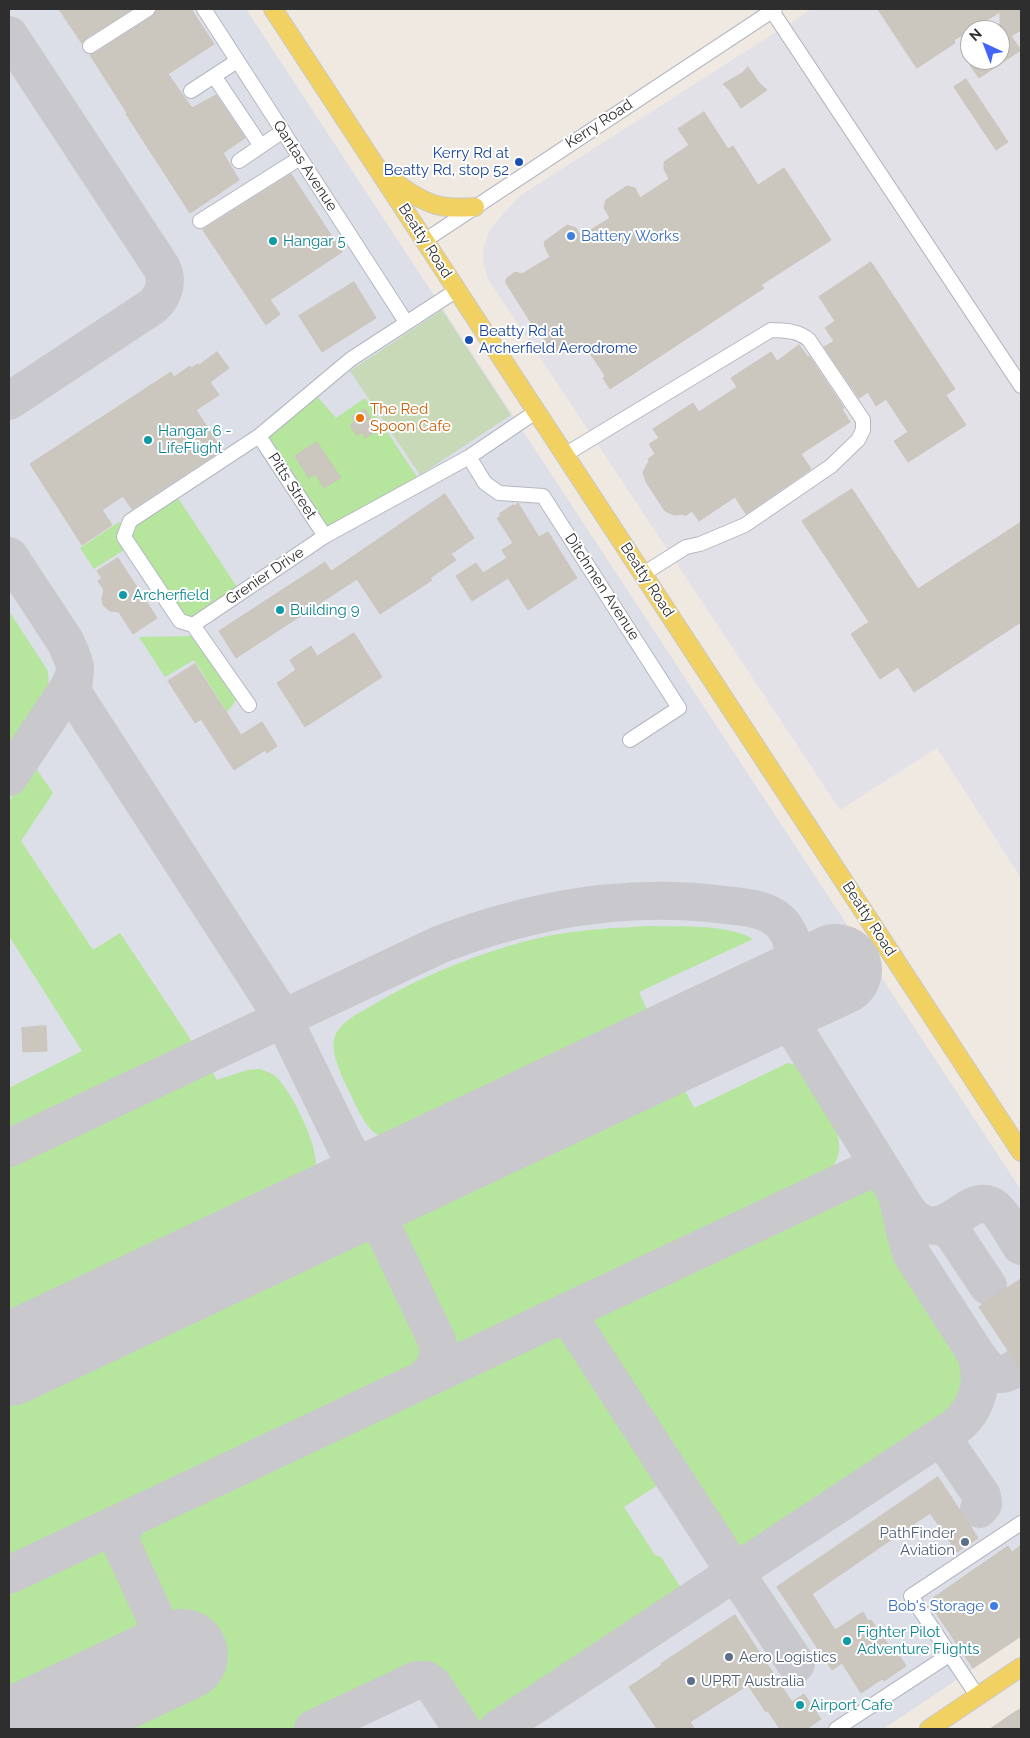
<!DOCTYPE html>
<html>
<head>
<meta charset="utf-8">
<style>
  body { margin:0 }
  #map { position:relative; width:1030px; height:1738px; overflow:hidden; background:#efe9e1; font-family:Raleway,sans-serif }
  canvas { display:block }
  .frame { position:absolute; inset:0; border:10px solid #2e2e2e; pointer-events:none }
  .north { position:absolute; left:960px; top:20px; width:50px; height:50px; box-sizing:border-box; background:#fff; border:1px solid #ababab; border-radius:50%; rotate:317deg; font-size:14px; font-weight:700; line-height:20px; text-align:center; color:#2e2e2e }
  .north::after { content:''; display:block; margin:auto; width:18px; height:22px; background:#4264fb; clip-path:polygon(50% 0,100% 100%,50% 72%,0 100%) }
</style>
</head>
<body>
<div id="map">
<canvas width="1030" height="1738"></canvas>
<div class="frame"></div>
<div class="north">N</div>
</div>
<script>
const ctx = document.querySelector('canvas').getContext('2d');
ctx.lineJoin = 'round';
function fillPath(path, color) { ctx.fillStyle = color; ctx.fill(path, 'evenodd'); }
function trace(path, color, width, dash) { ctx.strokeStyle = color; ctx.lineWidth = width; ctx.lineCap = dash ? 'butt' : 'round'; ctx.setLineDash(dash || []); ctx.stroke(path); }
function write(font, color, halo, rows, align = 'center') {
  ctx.font = font + ' Raleway,sans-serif'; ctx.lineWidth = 4; ctx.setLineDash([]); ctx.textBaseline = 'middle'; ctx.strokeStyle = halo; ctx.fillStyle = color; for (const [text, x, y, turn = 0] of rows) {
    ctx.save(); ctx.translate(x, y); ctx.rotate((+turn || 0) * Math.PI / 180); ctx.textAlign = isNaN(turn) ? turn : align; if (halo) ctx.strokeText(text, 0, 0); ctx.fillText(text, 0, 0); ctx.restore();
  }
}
const industrial = new Path2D(`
  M812,9H1021V878L937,748L840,810L488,279L483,262L484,247L489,231L503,214L521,195ZM970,30H1000V60H970Z`);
const airport = new Path2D(`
  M9,9H246L1021,1190V1637L883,1729H9Z`);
const green = new Path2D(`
  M314,393L336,418L365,398L417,477L325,530L263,436Z
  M176,495L239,590L192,620L182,617L127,537L132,523Z
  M119,522L124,529L127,548L94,569L80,548Z
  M9,611L48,671L49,693L9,753Z
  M193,636L236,700L227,712L194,660L165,677L139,637Z
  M33,764L53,793L21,841L93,950L120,933L193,1043L189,1050L9,1134V1088L82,1051L9,936V801Z
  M646,926C678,927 725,923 753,939L639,992L652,1021L403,1138C396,1137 387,1138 380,1136C367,1131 356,1106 350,1093C343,1079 329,1052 335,1036C341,1021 360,1013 373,1005C424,974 500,944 559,934C588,929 617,928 646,926Z
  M788,1063L796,1065L835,1127C846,1157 835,1168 812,1185L465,1348C456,1349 452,1342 447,1335L401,1236L398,1226L399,1212L680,1080L694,1108Z
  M259,1069C265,1071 271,1072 276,1077C292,1092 316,1142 316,1164C316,1170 311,1173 308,1177L309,1182L9,1324V1162L195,1074L213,1073L217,1080L247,1070Z
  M866,1180L887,1203L893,1217L897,1240L903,1254L912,1273L968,1358L972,1374L970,1389L965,1403L953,1417L748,1553L733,1549L600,1345C595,1333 590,1323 598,1311Z
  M361,1230L366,1231L378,1246L424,1343L428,1358L424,1368L9,1564V1396Z
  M557,1329L565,1333L577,1347L664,1481L624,1507L655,1555L661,1557L685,1594L481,1729H473L437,1676L427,1670H416L292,1729H103L198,1684L136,1553C133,1540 133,1532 143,1524L550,1330Z
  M95,1546C102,1546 109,1547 114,1552C121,1560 137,1602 143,1614C145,1627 142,1633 134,1642L9,1701V1587Z`);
const cemetery = new Path2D(`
  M442,310L511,415L420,475L350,371Z`);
const taxiway = new Path2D(`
  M9,35L162,268C168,282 164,296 153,306L9,401
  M9,556L65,641C69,650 74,659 75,668C75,679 71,686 75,696L283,1018L346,1147C358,1168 379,1177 403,1172L523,1117
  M9,777L69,687L73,678
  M650,1058L763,1002C771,995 772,986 777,978C783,970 795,966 804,962C830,967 830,1004 804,1005C796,1006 788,1001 781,998L740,1017
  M9,1148L441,944C532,909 627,892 725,905C747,907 773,909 786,929C806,961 777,984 787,1017L897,1194L905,1232L912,1255L976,1354C985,1381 978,1409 955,1427L498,1729
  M897,1194C902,1202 906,1210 912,1216C945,1247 967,1192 992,1206C1002,1212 1014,1236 1021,1246
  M936,1225L948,1229L954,1235L988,1286
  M210,1265L329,1212C352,1206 373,1214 386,1234L437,1341C441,1357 436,1370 423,1379
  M552,1319H564L575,1326L727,1560L736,1565L747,1564
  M976,1354C988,1370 995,1382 1016,1368
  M937,1439H942L945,1442L982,1496L983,1504L979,1509
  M9,1575L864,1172L876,1170L885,1175
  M723,1580L734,1579L743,1584L796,1664
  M92,1697L149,1667C161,1657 165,1645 161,1630L121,1543L122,1529L132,1517
  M313,1729L417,1680H426L433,1685L462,1729`);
const runway = new Path2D(`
  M9,1360L836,970
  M24,1729L182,1655`);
const building = new Path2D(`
  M59,9H132L85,39L82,43Z
  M157,9H191L214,44L168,74L192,108L216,95L245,138L223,153L239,180L190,213L126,114L127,113L90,55L95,53L153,16Z
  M878,9H1021V30L1011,36L1021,50L979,78L970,65L978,60H1000V12L954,40L955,43L917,68Z
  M748,67L760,84L767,90L741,108L730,91L723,84L742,73Z
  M966,79L1008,142L996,150L954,87Z
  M704,112L728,149L733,146L758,185L784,168L831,240L761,285L764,288L610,389L603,378L605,376L582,341L574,347L572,345L562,352H558L554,350L550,342L547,344L542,335L540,337L506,283V279L515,272L522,274L550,257L545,247L544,242L567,225L576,228L581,236L610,218L604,208L606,200L627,186L635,188L640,198L669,179L664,169V162L689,145L678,129Z
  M291,174L342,252L270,300L280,314L266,325L203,230Z
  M871,262L955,389L946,395L966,425L908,462L894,441L908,432L886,399L876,406L868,392L859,398L824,347L834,341L825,328L835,321L819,297Z
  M354,282L376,318L322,352L299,316Z
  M799,345L808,357L809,356L844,408L842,409L850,422L801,454L811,469L746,514L735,497L699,521L692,511L685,516L684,514L674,515L665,511L646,482L643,472L649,461L648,459L655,454L649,444L659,438L653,429L693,403L699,412L737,387L731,378L771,352L777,361Z
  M217,352L229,368L210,382L219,395L196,410L222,450L132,509L123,496L102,510L112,525L82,545L30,464L171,372L174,377L190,366L191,368L198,364L199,365Z
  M365,409L378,430L365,438L362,432L357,436L350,425L355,422L352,417Z
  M317,442L341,478L324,488L315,474L309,478L295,456Z
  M852,489L918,589L1021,522V622L914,692L898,667L880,679L851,634L869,622L802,521Z
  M445,494L474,538L451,554L456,560L430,578L432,580L380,614L357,579L236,658L219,631L325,562L331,571Z
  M518,503L539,537L548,532L577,578L528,610L508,578L472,601L456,576L476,563L483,573L507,558L502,550L513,543L497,518L501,516L499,514L513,505L515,506Z
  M118,558L157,618L133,634L119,612L110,611L103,605L102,599L104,590L98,581L102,578L97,571Z
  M354,633L382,677L305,727L277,683L296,670L290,660L311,646L317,656Z
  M195,664L241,735L262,722L277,746L267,753L265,750L234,770L201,719L195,723L168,681Z
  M46,1026L47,1051L23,1052L22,1028Z
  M1021,1279V1370L979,1307Z
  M938,1477L978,1538L957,1552L930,1513L812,1594L835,1630L863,1612L868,1621L871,1620L897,1657L899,1655L906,1666L884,1681L882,1679L861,1693L842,1663L832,1670L777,1587Z
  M1021,1545V1636L973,1668L936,1613L941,1610L933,1598L1008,1546L1012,1552Z
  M735,1615L792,1702L804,1694L821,1719L806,1729H780L768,1711L766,1712L748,1685L690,1722L695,1729H657L629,1687L662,1665L661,1664Z
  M1021,1709V1729H990L1013,1713Z`);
const minor = new Path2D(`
  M204,9L406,322
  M772,11L1021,386
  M90,46L148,9
  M214,76L261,146
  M191,91L237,61
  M239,161L283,131
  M200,221L300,158
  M424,241L775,9
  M457,290L351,359L259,436L130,521L124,537L180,621L193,625L325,536L469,457L537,411
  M259,436L325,536
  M566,454L771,330C785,331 798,330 809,340L863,420V430L858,440L831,466L745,525L700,544L686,547L643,574
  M469,457L485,483L499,493L543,496L679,708L630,740
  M193,625L249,705
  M978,1697L911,1596L1021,1523
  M836,1729L949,1655`);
const major = new Path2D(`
  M273,9L1021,1152
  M387,174C397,186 420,200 436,205C448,208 462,208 475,207
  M929,1729L1021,1667`);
const markers = [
  [519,162,5,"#1a4fb4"],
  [571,236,5,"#3f7fe0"],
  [273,241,5,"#0f9aa8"],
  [469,340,5,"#1a4fb4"],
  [360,418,5,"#e8710a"],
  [148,440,5,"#0f9aa8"],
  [123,595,5,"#0f9aa8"],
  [280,610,5,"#0f9aa8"],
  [965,1542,5,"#5c6f8a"],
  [994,1606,5,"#3f7fe0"],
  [847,1641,5,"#0f9aa8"],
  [729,1657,5,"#5c6f8a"],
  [691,1681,5,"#5c6f8a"],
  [800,1705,5,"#0f9aa8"]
];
const streetNames = [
  ["Kerry Road",599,124,-33],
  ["Qantas Avenue",305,166,57],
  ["Beatty Road",425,241,57],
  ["Pitts Street",292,486,57],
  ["Grenier Drive",265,576,-34],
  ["Beatty Road",647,580,57],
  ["Ditchmen Avenue",602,587,57],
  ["Beatty Road",869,919,57]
];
const transitNames = [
  ["Kerry Rd at",509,153],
  ["Beatty Rd, stop 52",509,170],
  ["Beatty Rd at",479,331,"left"],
  ["Archerfield Aerodrome",479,348,"left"]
];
const shopNames = [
  ["Battery Works",581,236],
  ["Bob's Storage",984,1606,"right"]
];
const cultureNames = [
  ["Hangar 5",283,241],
  ["Hangar 6 -",158,431],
  ["LifeFlight",158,448],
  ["Archerfield",133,595],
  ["Building 9",290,610],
  ["Fighter Pilot",857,1632],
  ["Adventure Flights",857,1649],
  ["Airport Cafe",810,1705]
];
const foodNames = [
  ["The Red",370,409],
  ["Spoon Cafe",370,426]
];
const serviceNames = [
  ["PathFinder",955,1533,"right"],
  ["Aviation",955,1550,"right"],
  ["Aero Logistics",739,1657],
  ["UPRT Australia",701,1681]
];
fillPath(industrial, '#e3e1e8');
fillPath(airport, '#dcdee8');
fillPath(green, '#b6e59e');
fillPath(cemetery, '#c8d9b8');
trace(taxiway, '#c9c8cc', 38);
trace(runway, '#c9c8cc', 92);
fillPath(building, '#cbc7bf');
trace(building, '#cbc5ba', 1);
trace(minor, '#b4b7c1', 16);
trace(major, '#c9c9c9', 20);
trace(minor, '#fff', 14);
trace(major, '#f2d163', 18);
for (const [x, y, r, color] of markers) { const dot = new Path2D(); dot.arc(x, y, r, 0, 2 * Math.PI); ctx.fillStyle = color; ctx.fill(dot); trace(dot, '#fff', 2); }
write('15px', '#2e2e2e', '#fff', streetNames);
write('15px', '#164399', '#fff', transitNames, 'right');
write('15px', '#366cbe', '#fff', shopNames, 'left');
write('15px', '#0d838f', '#fff', cultureNames, 'left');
write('15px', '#c56008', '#fff', foodNames, 'left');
write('15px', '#4e5e75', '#fff', serviceNames, 'left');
</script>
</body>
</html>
